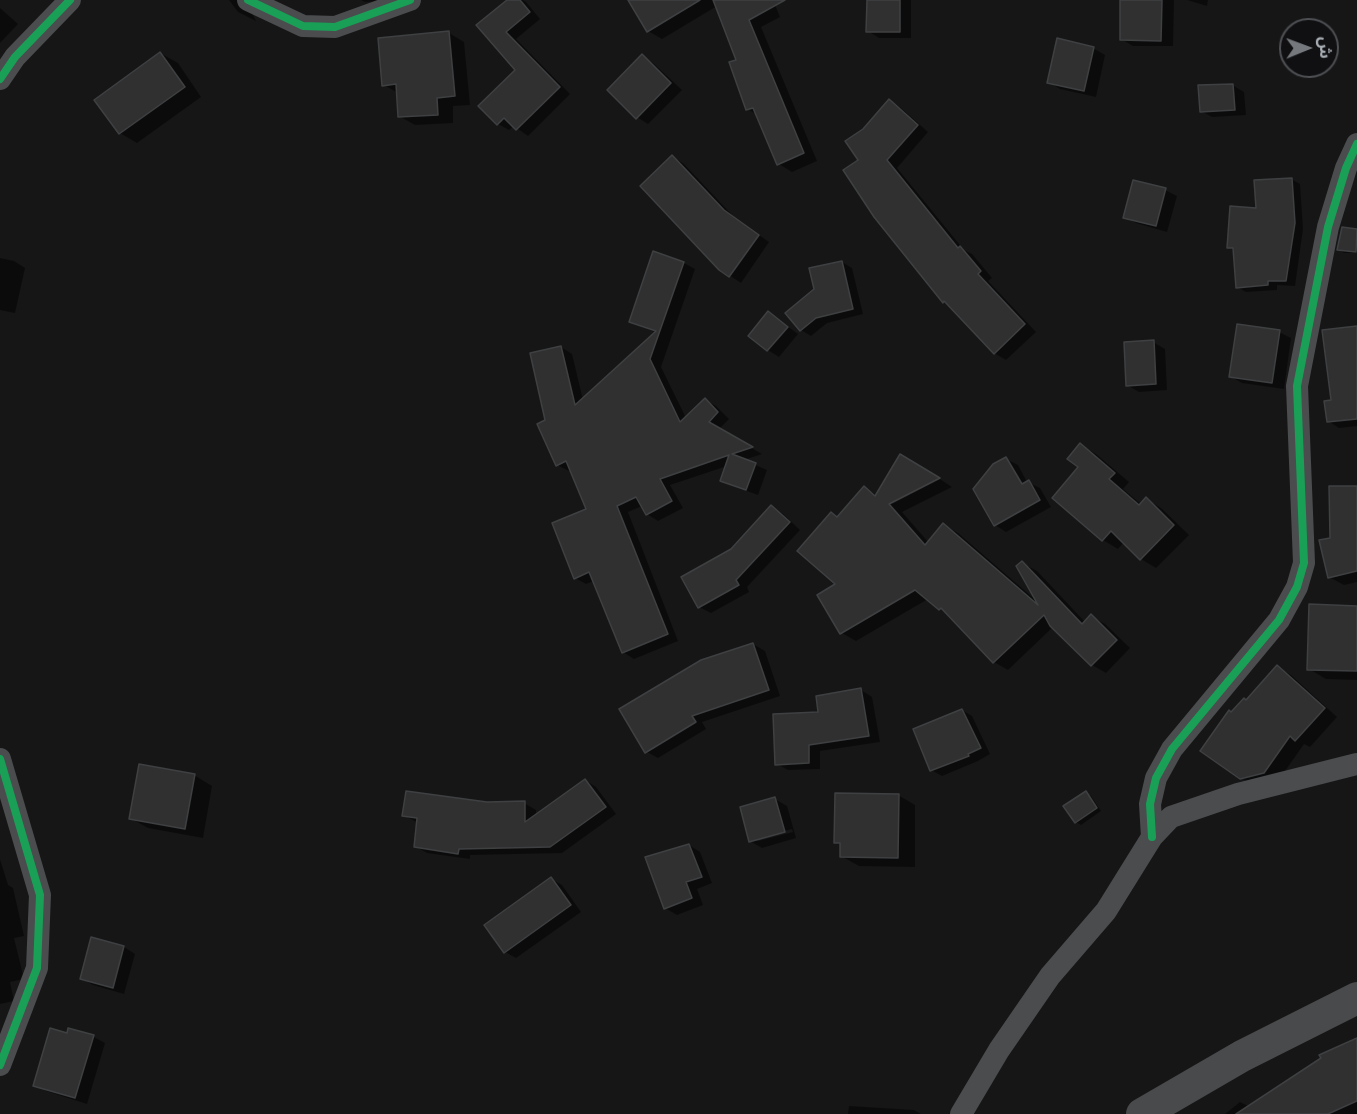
<!DOCTYPE html>
<html>
<head>
<meta charset="utf-8">
<style>
  body { margin:0 }
  #map { position:relative; width:1357px; height:1114px; overflow:hidden; background:#161616; font-family:"Roboto Condensed","Noto Sans Arabic",sans-serif }
  canvas { display:block }
  .north { position:absolute; left:1279px; top:18px; width:60px; height:60px; box-sizing:border-box; background:#101012; border:2px solid #4d4f53; border-radius:50%; rotate:89deg; font-size:16px; font-weight:700; line-height:24px; text-align:center; color:#a8aeb5 }
  .north::after { content:''; display:block; margin:auto; width:21px; height:27px; background:#75797d; clip-path:polygon(50% 0,100% 100%,50% 72%,0 100%) }
</style>
</head>
<body>
<div id="map">
<canvas width="1357" height="1114"></canvas>
<div class="north">ش</div>
</div>
<script>
const ctx = document.querySelector('canvas').getContext('2d');
ctx.lineJoin = 'round';
function fillPath(path, color) { ctx.fillStyle = color; ctx.fill(path, 'evenodd'); }
function trace(path, color, width, dash) { ctx.strokeStyle = color; ctx.lineWidth = width; ctx.lineCap = dash ? 'butt' : 'round'; ctx.setLineDash(dash || []); ctx.stroke(path); }
const shadow = new Path2D(`
  M229,0H256L251,11L256,21L238,12Z
  M361,0H397L365,2Z
  M509,0H523L526,2L540,19L516,39L570,94L528,136L514,126L509,130L498,124L517,70L478,26Z
  M630,0H773L780,17L761,27L817,161L792,172L779,164L758,115L747,109L738,61L717,6L662,39L648,31Z
  M868,0H911V38H879L868,31Z
  M1122,0H1174L1173,46H1133L1121,39Z
  M1187,0H1208L1207,6Z
  M0,8L18,24L0,43Z
  M449,33L464,42L470,105L453,106V123L415,125L399,116L398,93L384,85Z
  M1093,48L1105,55L1096,97L1060,89L1049,82Z
  M160,53L178,63L201,97L137,143L120,133Z
  M642,56L653,63L682,90L648,124L637,117Z
  M1232,85L1244,92L1246,115L1212,117L1201,111Z
  M890,101L901,108L928,132L897,168L964,250L972,254L992,278L988,281L1036,332L1006,360L994,353L949,304L944,301L875,216L860,160L864,130Z
  M673,157L684,164L735,218L769,242L741,283L720,269Z
  M1291,179L1300,184L1303,229L1295,286L1277,285V290L1246,292L1237,287L1235,251L1228,247Z
  M1165,190L1177,196L1167,232L1136,223L1125,217Z
  M1343,229L1357,230V253H1344L1339,250Z
  M0,258L14,261L25,268L15,313L0,310Z
  M842,262L852,268L863,314L827,323L811,336L801,330L787,313L816,289Z
  M684,263L695,269L661,367L686,418L705,400L716,406L729,419L719,429L762,454L744,460L767,470L758,495L733,486L722,480L727,466L670,485L683,508L658,521L647,514L642,506L628,512L678,641L634,659L623,652L594,581L586,584L575,578L588,510L572,470L569,471L557,465L547,421L561,347L572,354L583,400L657,333L631,321Z
  M769,313L798,334L779,357L768,350L750,335Z
  M1357,328V426L1339,428L1328,421Z
  M1279,332L1291,338L1284,389L1242,383L1230,376Z
  M1153,342L1165,349L1167,390L1139,392L1127,385Z
  M1081,445L1096,454L1129,482L1123,489L1141,504L1146,499L1161,508L1189,535L1156,568L1141,559L1124,542L1118,549L1103,540L1054,498L1080,467Z
  M1006,459L1018,465L1027,482L1040,488L1051,507L1006,532L995,525Z
  M940,479L952,487L902,512L929,543L944,525L958,533L1038,602L1022,563L1037,571L1085,622L1091,616L1105,624L1130,648L1106,673L1092,665L1053,627L1008,670L994,662L948,614L928,599L856,641L842,633L838,584L839,518L864,488L890,502V505Z
  M1357,487V582L1344,585L1329,577L1331,539Z
  M772,507L783,514L800,530L747,587L749,592L711,613L699,607L732,550Z
  M1357,607V680L1326,679L1309,669Z
  M753,644L765,651L780,696L702,722L706,729L658,758L647,752Z
  M1277,667L1291,675L1337,717L1310,747L1304,744L1278,781L1255,786L1241,778L1232,713L1247,701Z
  M861,690L872,697L880,742L820,751V769L788,770L777,764L820,713Z
  M962,710L972,716L990,754L978,761L942,776L931,770Z
  M194,775L212,786L203,838L148,828L130,818Z
  M585,780L596,787L616,814L562,853L470,855V859L427,853L415,846L418,823L404,815L486,804L524,803L536,810V816Z
  M1086,793L1091,796L1101,811L1081,825L1076,822Z
  M898,795L915,805V867L859,866L841,856L842,845L836,842Z
  M775,799L787,806L796,838L762,848L750,841ZM792,829L793,832L758,841V838Z
  M689,845L700,852L712,883L697,889L703,905L677,915L665,908Z
  M0,859L8,885L13,888L24,936L14,938L24,979L10,982L14,1001L0,1004Z
  M551,879L562,885L581,912L516,958L505,952Z
  M92,938L124,947L135,954L124,994L93,985L81,978Z
  M69,1029L94,1037L105,1043L87,1104L46,1091L35,1085Z
  M1357,1040V1114H1225L1240,1102L1250,1107Z
  M849,1106L914,1110L921,1114H848Z`);
const building = new Path2D(`
  M507,0H520L530,12L506,32L560,87L516,130L504,118L497,125L478,106L515,70L476,25Z
  M628,0H700L647,32Z
  M713,0H785L749,20L804,153L777,165L753,108L746,110L729,62L736,60Z
  M867,0H900V32H866Z
  M1120,0H1162L1161,41L1120,40Z
  M449,31L455,96L437,98L438,115L398,117L396,84L382,86L378,38Z
  M1057,38L1094,47L1084,91L1047,83Z
  M160,52L185,87L119,134L94,100Z
  M642,54L671,83L636,119L607,90Z
  M1233,84L1235,110L1200,112L1198,85Z
  M889,99L918,125L887,160L958,248L960,246L981,271L978,274L1025,324L994,354L944,301L943,303L874,217L843,170L858,160L845,141L863,129Z
  M672,155L724,210L759,235L729,277L719,270L640,186Z
  M1292,178L1295,223L1286,281H1268V285L1236,288L1233,248H1227L1230,206L1256,208L1254,180Z
  M1133,180L1166,188L1156,226L1123,218Z
  M1342,227L1357,229L1356,252L1337,250Z
  M653,251L684,262L650,359L680,422L705,398L718,412L709,422L753,447L732,454L756,463L746,490L720,481L729,455L660,479L672,501L646,515L636,497L617,506L668,634L622,653L589,572L574,579L552,523L586,509L566,461L556,466L537,424L545,420L530,353L561,346L575,405L656,331L629,322Z
  M842,261L853,309L816,318L800,331L785,313L814,289L809,268Z
  M768,311L788,327L767,351L748,336Z
  M1237,324L1280,330L1272,383L1229,377Z
  M1357,326V419L1327,422L1324,401L1331,400L1322,330Z
  M1154,340L1156,384L1126,386L1124,342Z
  M1080,443L1115,473L1109,479L1139,505L1146,497L1174,525L1140,560L1111,531L1102,541L1052,498L1078,467L1067,459Z
  M900,454L940,478L889,504L925,545L943,523L1038,605L1016,566L1022,561L1082,624L1091,614L1117,640L1091,666L1050,626L1044,615L993,663L941,608L939,610L915,590L840,634L817,595L835,584L797,551L831,512L837,517L864,486L875,496Z
  M1006,457L1022,484L1029,480L1040,500L994,526L973,489L993,464Z
  M1329,486H1357V571L1328,578L1319,540L1330,538Z
  M771,505L790,522L736,580L739,585L698,608L681,577L731,549Z
  M1309,604L1357,606V671L1307,670Z
  M753,643L769,690L692,716L696,722L645,753L619,709L701,660Z
  M1277,665L1325,708L1295,741L1290,736L1264,773L1240,779L1200,751L1229,710L1231,712L1244,698L1246,700Z
  M861,688L869,736L809,745V763L775,765L773,714L818,712L816,696Z
  M962,709L981,748L968,754L969,756L930,771L913,729Z
  M139,764L195,774L185,829L129,819Z
  M585,779L606,807L550,847L459,849L458,854L414,847L417,818L402,816L406,791L487,802L525,801V822Z
  M1086,791L1097,808L1075,823L1063,806Z
  M835,793L899,794L898,858L840,857V843H834Z
  M775,797L785,832L749,842L740,807Z
  M689,844L702,877L686,882L692,898L664,909L645,857Z
  M551,877L571,905L504,953L484,925Z
  M91,937L124,946L113,988L80,979Z
  M50,1028L67,1033L68,1028L94,1035L75,1098L33,1086Z
  M1357,1038V1101L1328,1114H1236L1321,1058L1319,1055Z`);
const street = new Path2D(`
  M248,0L303,26L335,27L410,0
  M0,79L15,57L70,0
  M0,759L40,895L37,968L0,1065
  M1152,837L1150,804L1156,778L1172,749L1279,620L1297,587L1304,563L1297,386L1328,227L1346,168L1357,144
  M961,1114L999,1050L1050,976L1106,911L1152,837L1171,817L1238,794L1357,764`);
const secondary = new Path2D(`
  M1142,1114L1242,1056L1357,998`);
const cycleway = new Path2D(`
  M248,0L303,26L335,27L410,0
  M0,79L15,57L70,0
  M0,759L40,895L37,968L0,1065
  M1152,837L1150,804L1156,778L1172,749L1279,620L1297,587L1304,563L1297,386L1328,227L1346,168L1357,144`);
fillPath(shadow, '#0007');
fillPath(building, '#303031');
trace(building, '#3e4042', 1.5);
trace(street, '#4a4c4e', 22);
trace(secondary, '#494a4c', 32);
trace(cycleway, '#1a9f57', 8);
</script>
</body>
</html>
